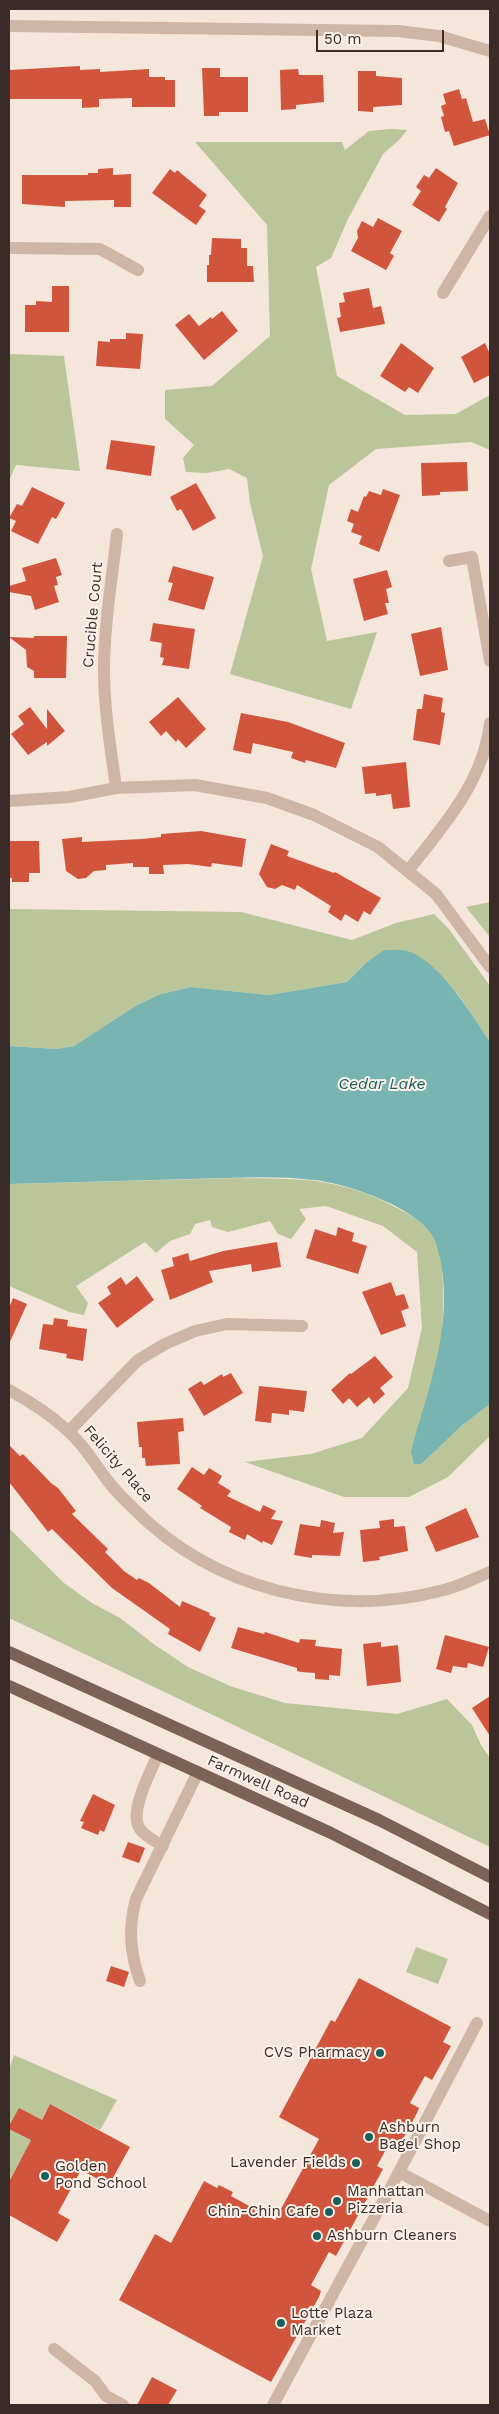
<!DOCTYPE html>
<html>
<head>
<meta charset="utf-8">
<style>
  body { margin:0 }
  #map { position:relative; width:499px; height:2414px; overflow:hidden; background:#f4e6db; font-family:"Work Sans",sans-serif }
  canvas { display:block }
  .frame { position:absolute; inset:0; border:10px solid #392b27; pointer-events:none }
  .scale { position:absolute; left:316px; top:30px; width:128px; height:22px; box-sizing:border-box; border:2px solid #392b27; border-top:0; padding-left:6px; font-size:15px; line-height:18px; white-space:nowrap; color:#392b27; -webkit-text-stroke:4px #fbf1e8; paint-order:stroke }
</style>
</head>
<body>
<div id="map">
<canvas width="499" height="2414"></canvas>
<div class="frame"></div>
<div class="scale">50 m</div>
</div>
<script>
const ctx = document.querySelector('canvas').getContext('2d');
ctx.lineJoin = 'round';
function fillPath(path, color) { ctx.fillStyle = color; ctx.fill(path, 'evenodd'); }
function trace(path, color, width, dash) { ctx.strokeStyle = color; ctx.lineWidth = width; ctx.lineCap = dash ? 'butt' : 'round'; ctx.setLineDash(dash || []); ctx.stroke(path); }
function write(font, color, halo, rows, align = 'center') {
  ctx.font = font + ' "Work Sans",sans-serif'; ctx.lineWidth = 4; ctx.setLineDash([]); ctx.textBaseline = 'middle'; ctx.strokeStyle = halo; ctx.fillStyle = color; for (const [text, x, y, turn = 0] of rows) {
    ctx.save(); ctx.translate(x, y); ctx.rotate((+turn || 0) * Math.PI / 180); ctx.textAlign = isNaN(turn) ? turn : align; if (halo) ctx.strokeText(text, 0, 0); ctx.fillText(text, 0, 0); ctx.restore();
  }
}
const green = new Path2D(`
  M391,129L407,130L400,139L383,154L348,219L331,258L316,267L337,376L405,415L456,414L490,395V450L471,442L376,449L329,485L311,569L327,641L377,632L351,709L230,674L263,556L250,503L247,478L229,469L207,473L186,472L183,458L194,445L165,419V390L212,386L270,336L267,225L195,142H342L345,150L369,131Z
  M9,354L64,356L80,471L16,465L9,481Z
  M490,902V937L466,907Z
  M9,909L241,912L352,940L396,923L434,914L449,929L490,986V1042L457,993L366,963L347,982L269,995L191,987L161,994L137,1005L74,1046L56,1049L9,1046Z
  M239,1178C301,1179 340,1177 397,1208C411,1215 427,1224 434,1239C447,1265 444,1320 440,1349C435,1380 420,1420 411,1451L460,1427L490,1404V1436L448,1477L409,1497H344L245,1462L311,1454L362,1438L408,1388L422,1328L417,1252L383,1226L326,1206L299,1209L306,1219L291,1239L278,1234L270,1221L228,1232L212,1227L210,1220L195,1224L190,1234L170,1241L156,1253L145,1242L76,1286L88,1303L84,1315L69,1312L9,1286V1184Z
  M9,1528L64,1583L92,1603L120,1618L155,1645L188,1667L230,1686L285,1703L397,1714L447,1699L472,1725L481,1745L490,1758V1847L9,1618Z
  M416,1947L448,1959L438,1984L406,1972Z
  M14,2055L117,2100L100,2130L50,2104L9,2182V2070Z`);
const water = new Path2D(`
  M384,950C391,950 400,949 407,951C438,959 473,1016 490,1042V1404L460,1427L421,1464H414L411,1451C430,1384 459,1311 435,1241C423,1209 346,1183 314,1180C274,1175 231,1178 190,1179C129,1181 69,1182 9,1184V1046L56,1049L74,1046L137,1005L161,994L191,987L269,995L347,982L366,963Z`);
const building = new Path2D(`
  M80,66V70L100,69V72L149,69V77H165V80H175V107H132V98L99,99V107L82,108V99H9L10,70Z
  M202,68H220V77H248V112H219V116H204Z
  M298,69L299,75H323L324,102L296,105V109L281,110L280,70Z
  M358,71H376V76L402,78V105L373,107V112L358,111Z
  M459,89L462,99L466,98L473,122L485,119L490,135L454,146L449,131L445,132L441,117L444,116L441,106L446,104L443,94Z
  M113,168V175L131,174V207H114V200L65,201V207L22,204V175H88V173H98V169Z
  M436,168L458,183L445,207L447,209L439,222L412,205L421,191L416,187L424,175L429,178Z
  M170,169L175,173L177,170L207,195L199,206L206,211L196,225L152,193Z
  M378,218L402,231L390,253L394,256L386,270L351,251L358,238L357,231L362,221L373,227Z
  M212,238L241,239V248H247V266H253L254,282H207V265H209V255H211Z
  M52,286H69V332H25V305H36V301L52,302Z
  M369,288L373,308L381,306L385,324L340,332L337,318L341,317L339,303L345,302L343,293Z
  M222,311L238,331L204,360L175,325L189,314L199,326L211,317L212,319Z
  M126,333L143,334L140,369L96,366L98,341L110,342V339H126Z
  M401,343L434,368L418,393L409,387L405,392L380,376Z
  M485,343L490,354V375L474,383L461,357Z
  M111,440L155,446L151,476L106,469Z
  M467,462L468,491L440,492V495L422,496L421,463Z
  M196,483L216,518L193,531L181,509L177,511L170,497Z
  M32,487L65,503L56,519L52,517L38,544L11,531L16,521L9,518L17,504L22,506Z
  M383,489L400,495L379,552L359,544L362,536L351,532L354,524L347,521L351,509L358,512L364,496L366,497L369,491L381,495Z
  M56,558L62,575L56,577L58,585L54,586L59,602L35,610L31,596L9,592V586L26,581L22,568Z
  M173,566L214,577L204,610L168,600L173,583L168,582Z
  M387,570L392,587L386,589L389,603H385L388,614L364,621L353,579Z
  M153,623L195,629L189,669L162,665L164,658L160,657L162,643L150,641Z
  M441,627L448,670L420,676L411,634Z
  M34,636H67L66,678H34V671L27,667L26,650L9,637L34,638Z
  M424,694L443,698L441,712L445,713L440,745L413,740L417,709H422Z
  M178,697L206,729L186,748L178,739L176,742L166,731L161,736L149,722Z
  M30,707L47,729V709L65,731L47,746V742L28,755L11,734L24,724L18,716Z
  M241,713L288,722L345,743L336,768L306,760L305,763L291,758L293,752L253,743L251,754L233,750Z
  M406,762L410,807L393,809L391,794L376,796V793L365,794L362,767Z
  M201,831L246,839L242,867L212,863L211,867L188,864L163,865L164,874H149V867H133V863L106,865V870L94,871L86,878L78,879L66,871L62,839L82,837V842L142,839L161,837V834Z
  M9,841H39L40,873H29V882H12V878H9Z
  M271,844L289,851L287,856L334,873L335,872L381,898L370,915L364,911L358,922L345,914L341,921L328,912L331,906L297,885L295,890L282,885L275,889L267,887L259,874Z
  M338,1227L354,1233L352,1241L367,1246L358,1274L306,1258L315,1229L336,1236Z
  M277,1242L281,1267L252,1272L251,1264L209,1271L213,1282L170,1300L161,1270L174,1266L172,1258L188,1253L190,1261L223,1251Z
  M137,1276L154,1300L117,1328L98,1303L111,1294L107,1287L121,1277L126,1285Z
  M391,1282L396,1296L404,1294L409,1308L401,1311L406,1326L381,1335L362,1292Z
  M13,1298L27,1304L9,1344V1308Z
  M54,1318L68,1320L67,1326L87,1329L83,1361L66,1358L67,1354L39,1349L43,1324L53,1325Z
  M375,1356L393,1377L380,1388L385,1394L374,1404L369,1397L357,1407L349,1398L343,1404L331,1390L350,1373L351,1374Z
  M231,1373L243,1393L204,1416L188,1389L201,1381L204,1385L222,1374L223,1377Z
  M259,1386L307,1391L304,1412L289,1410V1415L272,1413L271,1423L255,1421Z
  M183,1418L184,1431L178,1432L180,1464L146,1466L145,1458H142V1447H139L137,1422Z
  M9,1445L20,1456L23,1454L51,1483L58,1488L76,1511L72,1514L108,1549L105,1552L124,1571L137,1580L139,1578L149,1583L180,1607L182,1601L210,1613L209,1615L216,1618L200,1652L168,1634L170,1629L112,1588L52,1529L48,1532L9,1482Z
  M192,1467L204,1475L209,1468L222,1476L218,1483L231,1491L227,1496L260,1512L263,1505L276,1511L271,1519L283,1521L272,1545L263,1541L262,1543L247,1534L245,1540L229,1532L231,1527L200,1508L202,1506L177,1489Z
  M466,1508L479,1537L436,1552L425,1527Z
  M394,1519V1527L405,1526L408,1551L379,1557L380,1560L363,1562L360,1530L380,1528L379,1521Z
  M321,1520L335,1523L333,1533L344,1532L340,1556L312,1555V1558L294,1555L300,1524L320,1527Z
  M238,1627L264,1634L265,1632L299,1643L300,1639L316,1640L315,1646L342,1649L340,1676L329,1675V1680L315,1679V1673L301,1672L297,1671V1668L231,1648Z
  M445,1635L489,1647L483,1667L468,1663L467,1668L453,1666L451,1673L436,1669Z
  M381,1642V1647L398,1645L401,1682L367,1686L363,1644Z
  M490,1696V1736L472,1708Z
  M93,1794L115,1805L104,1832L100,1830L98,1835L81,1828L84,1822L80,1821Z
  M128,1842L145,1848L139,1863L122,1857Z
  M111,1966L129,1972L124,1987L106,1981Z
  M359,1978L451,2027L443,2042L451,2046L432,2080L425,2076L410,2103L419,2108L417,2113L403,2139L400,2142L392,2138L377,2166L383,2169L336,2256L329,2252L311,2285L321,2291L319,2297L271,2382L119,2300L155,2234L171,2243L204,2181L217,2188L219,2185L233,2192L231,2196L275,2220L319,2139L279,2117L331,2020L335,2022Z
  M50,2104L130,2147L109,2185L81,2170L58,2213L70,2220L57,2242L9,2215V2182L31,2140L9,2129V2126L19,2108L42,2120Z
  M152,2377L177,2390L168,2405H137Z`);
const minor = new Path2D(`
  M9,26L398,31L439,36L490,51
  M9,248L100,249L138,270
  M443,293L490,216
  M449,561L472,557L490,661
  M116,788C111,749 104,710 104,671C104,625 112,579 117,534
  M9,801L69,797L116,788L195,785L267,798L314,815L378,847L436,894L490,967
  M408,871C443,826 483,783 490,723
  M9,1390C29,1401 51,1415 68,1431C84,1445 95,1464 108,1481C115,1491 125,1500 134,1509C214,1590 335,1619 444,1590C460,1586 475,1578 490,1572
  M69,1431L138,1360L165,1344L195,1331L227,1324L302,1326
  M158,1754C151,1772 128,1812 140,1829C146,1837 155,1841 163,1846
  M140,1981C130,1953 128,1928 136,1899L198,1772
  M399,2172L477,2023
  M54,2349L95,2381L106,2396L123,2405
  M273,2405L399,2172L490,2221`);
const major = new Path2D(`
  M9,1652L379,1820L490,1877
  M9,1686L331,1833L490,1914`);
const markers = [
  [380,2053,5,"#195f5e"],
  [369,2137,5,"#195f5e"],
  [356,2163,5,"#195f5e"],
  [45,2176,5,"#195f5e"],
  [337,2201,5,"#195f5e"],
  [329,2212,5,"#195f5e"],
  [317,2236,5,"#195f5e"],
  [281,2323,5,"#195f5e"]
];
const streetNames = [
  ["Crucible Court",93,615,-85],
  ["Felicity Place",118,1464,49],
  ["Farmwell Road",258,1782,24]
];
const poiNames = [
  ["CVS Pharmacy",370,2053,"right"],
  ["Ashburn",379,2128],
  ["Bagel Shop",379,2145],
  ["Lavender Fields",346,2163,"right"],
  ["Golden",55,2167],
  ["Pond School",55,2184],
  ["Manhattan",347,2192],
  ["Pizzeria",347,2209],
  ["Chin-Chin Cafe",319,2212,"right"],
  ["Ashburn Cleaners",327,2236],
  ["Lotte Plaza",291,2314],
  ["Market",291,2331]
];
const waterNames = [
  ["Cedar Lake",382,1084]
];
fillPath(green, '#bac599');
fillPath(water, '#77b4b2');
fillPath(building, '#d1553c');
trace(minor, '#ceb5a6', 12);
trace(major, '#7c6157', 12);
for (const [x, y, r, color] of markers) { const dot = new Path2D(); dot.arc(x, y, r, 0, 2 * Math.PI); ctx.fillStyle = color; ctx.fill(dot); trace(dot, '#fbf1e8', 2); }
write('15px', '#392b27', '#fbf1e8', streetNames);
write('15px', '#392b27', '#fbf1e8', poiNames, 'left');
write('italic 16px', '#195f5e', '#fbf1e8', waterNames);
</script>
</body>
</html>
